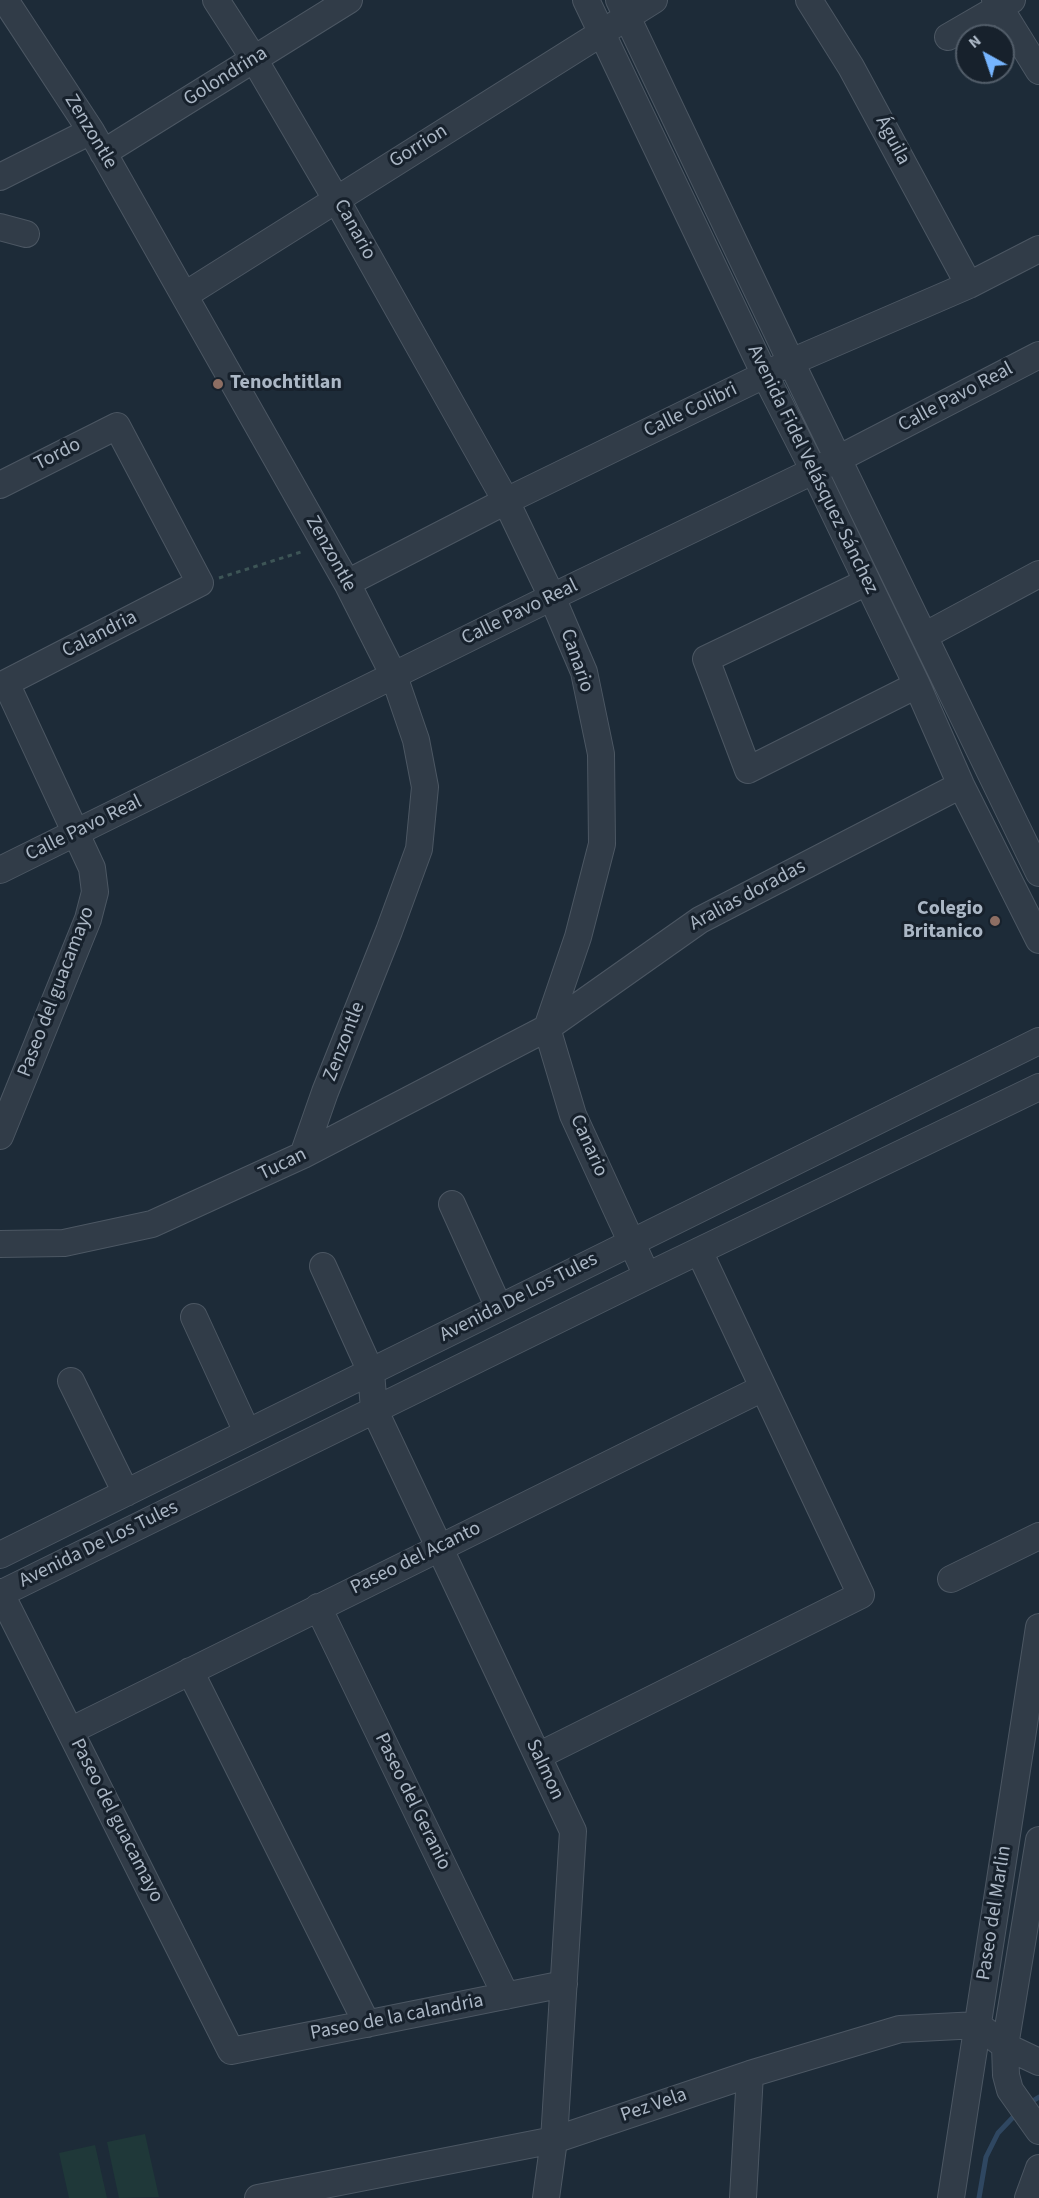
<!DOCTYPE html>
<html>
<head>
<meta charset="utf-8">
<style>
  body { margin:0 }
  #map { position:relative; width:1039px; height:2198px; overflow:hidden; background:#1d2b38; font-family:"Source Sans 3",sans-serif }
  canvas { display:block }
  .north { position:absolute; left:955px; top:24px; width:60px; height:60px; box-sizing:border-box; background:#17212c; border:2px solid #525d69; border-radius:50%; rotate:320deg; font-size:16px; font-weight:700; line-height:24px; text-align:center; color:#abb7c5 }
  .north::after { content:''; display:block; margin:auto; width:21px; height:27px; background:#76b5ff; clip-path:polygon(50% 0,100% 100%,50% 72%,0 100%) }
</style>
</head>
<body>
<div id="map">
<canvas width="1039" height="2198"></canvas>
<div class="north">N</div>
</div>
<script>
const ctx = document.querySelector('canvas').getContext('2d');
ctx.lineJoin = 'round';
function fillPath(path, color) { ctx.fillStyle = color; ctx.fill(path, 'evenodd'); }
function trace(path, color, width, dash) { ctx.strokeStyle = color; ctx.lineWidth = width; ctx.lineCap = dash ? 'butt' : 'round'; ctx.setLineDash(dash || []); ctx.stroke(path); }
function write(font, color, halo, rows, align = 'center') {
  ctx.font = font + ' "Source Sans 3",sans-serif'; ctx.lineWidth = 6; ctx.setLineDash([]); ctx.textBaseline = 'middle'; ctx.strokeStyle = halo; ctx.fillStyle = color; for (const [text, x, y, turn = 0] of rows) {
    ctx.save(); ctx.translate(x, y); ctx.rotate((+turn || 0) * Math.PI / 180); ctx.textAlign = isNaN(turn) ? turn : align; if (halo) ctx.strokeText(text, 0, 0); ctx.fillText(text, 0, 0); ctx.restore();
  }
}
const green = new Path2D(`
  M145,2134L159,2197L119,2198L107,2142Z
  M95,2145L107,2198H69L59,2153Z`);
const stream = new Path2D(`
  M1028,2104L1039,2097
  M979,2198L986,2157L998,2133L1018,2112`);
const path = new Path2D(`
  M219,578L304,551`);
const minor = new Path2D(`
  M5,0L91,131L347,583L394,676L416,740L425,787L419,849L389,931L325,1092L303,1155
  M216,0L254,59L336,199L506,501L552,597L584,672L601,754L602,844L578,937L547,1028L573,1115L647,1276
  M586,0L765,375L814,471L917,685L961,785L1039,940
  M619,0L791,362L1039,873
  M809,0L851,67L969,285
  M995,0L1039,71
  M948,37L1012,0
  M103,153L349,0
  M0,177L91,131
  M0,227L26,234
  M185,295L654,0
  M0,485L117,426L200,583L0,686
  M867,582L706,659L748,770L917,685
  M347,583L506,501L791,362L969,285L1039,249
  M924,636L1039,574
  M0,870L552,597L838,459L1039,355
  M0,1136L88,919L95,892L92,868L6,683
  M452,1204L499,1308
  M0,1244L64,1243L152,1224L303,1155L547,1028L700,920L961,785
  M323,1266L371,1372L374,1409L573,1831L554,2140L546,2198
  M194,1317L247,1432
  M71,1381L126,1493
  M0,1555L1039,1041
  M951,1579L1039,1536
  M0,1592L231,2051L564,1984
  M0,1594L647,1276L1039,1087
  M318,1607L506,1996
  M190,1671L367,2024
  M70,1731L763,1388
  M538,1756L861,1595L699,1251
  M1039,1840L1005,2046L1006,2075L1010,2090L1039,2131
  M258,2198L554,2140L750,2074L900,2029L978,2025L1005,2046L1039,2062
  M743,2198L750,2074
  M951,2198L1039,1627
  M1028,2198L1039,2168`);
const markers = [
  [218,384,6,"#8d6e63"],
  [995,921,6,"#8d6e63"]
];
const streetNames = [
  ["Golondrina",226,77,-32],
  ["Zenzontle",90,132,59],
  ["Águila",892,141,62],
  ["Gorrion",419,147,-32],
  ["Canario",354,230,61],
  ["Calle Pavo Real",956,398,-28],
  ["Calle Colibri",691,411,-26],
  ["Tordo",58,455,-27],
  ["Avenida Fidel Velásquez Sánchez",812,470,64],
  ["Zenzontle",330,554,61],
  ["Calle Pavo Real",520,613,-26],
  ["Calandria",100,635,-27],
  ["Canario",576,661,71],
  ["Calle Pavo Real",84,829,-26],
  ["Aralias doradas",748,896,-28],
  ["Paseo del guacamayo",57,992,-69],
  ["Zenzontle",345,1042,-69],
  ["Canario",588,1146,66],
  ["Tucan",283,1165,-26],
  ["Avenida De Los Tules",519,1298,-27],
  ["Avenida De Los Tules",99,1545,-26],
  ["Paseo del Acanto",416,1559,-26],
  ["Salmon",544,1770,65],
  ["Paseo del Geranio",412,1802,64],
  ["Paseo del guacamayo",116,1821,63],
  ["Paseo del Marlin",995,1913,-81],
  ["Paseo de la calandria",397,2018,-11],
  ["Pez Vela",654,2106,-19]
];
const poiNames = [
  ["Tenochtitlan",230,384],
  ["Colegio",983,910,"right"],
  ["Britanico",983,933,"right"]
];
fillPath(green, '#1f3839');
trace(stream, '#2f4761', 5);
trace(minor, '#4c5763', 28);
trace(path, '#3d5556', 3, [4.5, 4.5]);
trace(minor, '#313c48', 26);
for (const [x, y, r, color] of markers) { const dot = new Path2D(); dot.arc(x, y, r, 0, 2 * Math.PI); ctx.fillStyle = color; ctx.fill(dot); trace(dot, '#17212c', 2); }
write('20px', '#abb7c5', '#17212c', streetNames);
write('bold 20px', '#abb7c5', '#17212c', poiNames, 'left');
</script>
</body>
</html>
